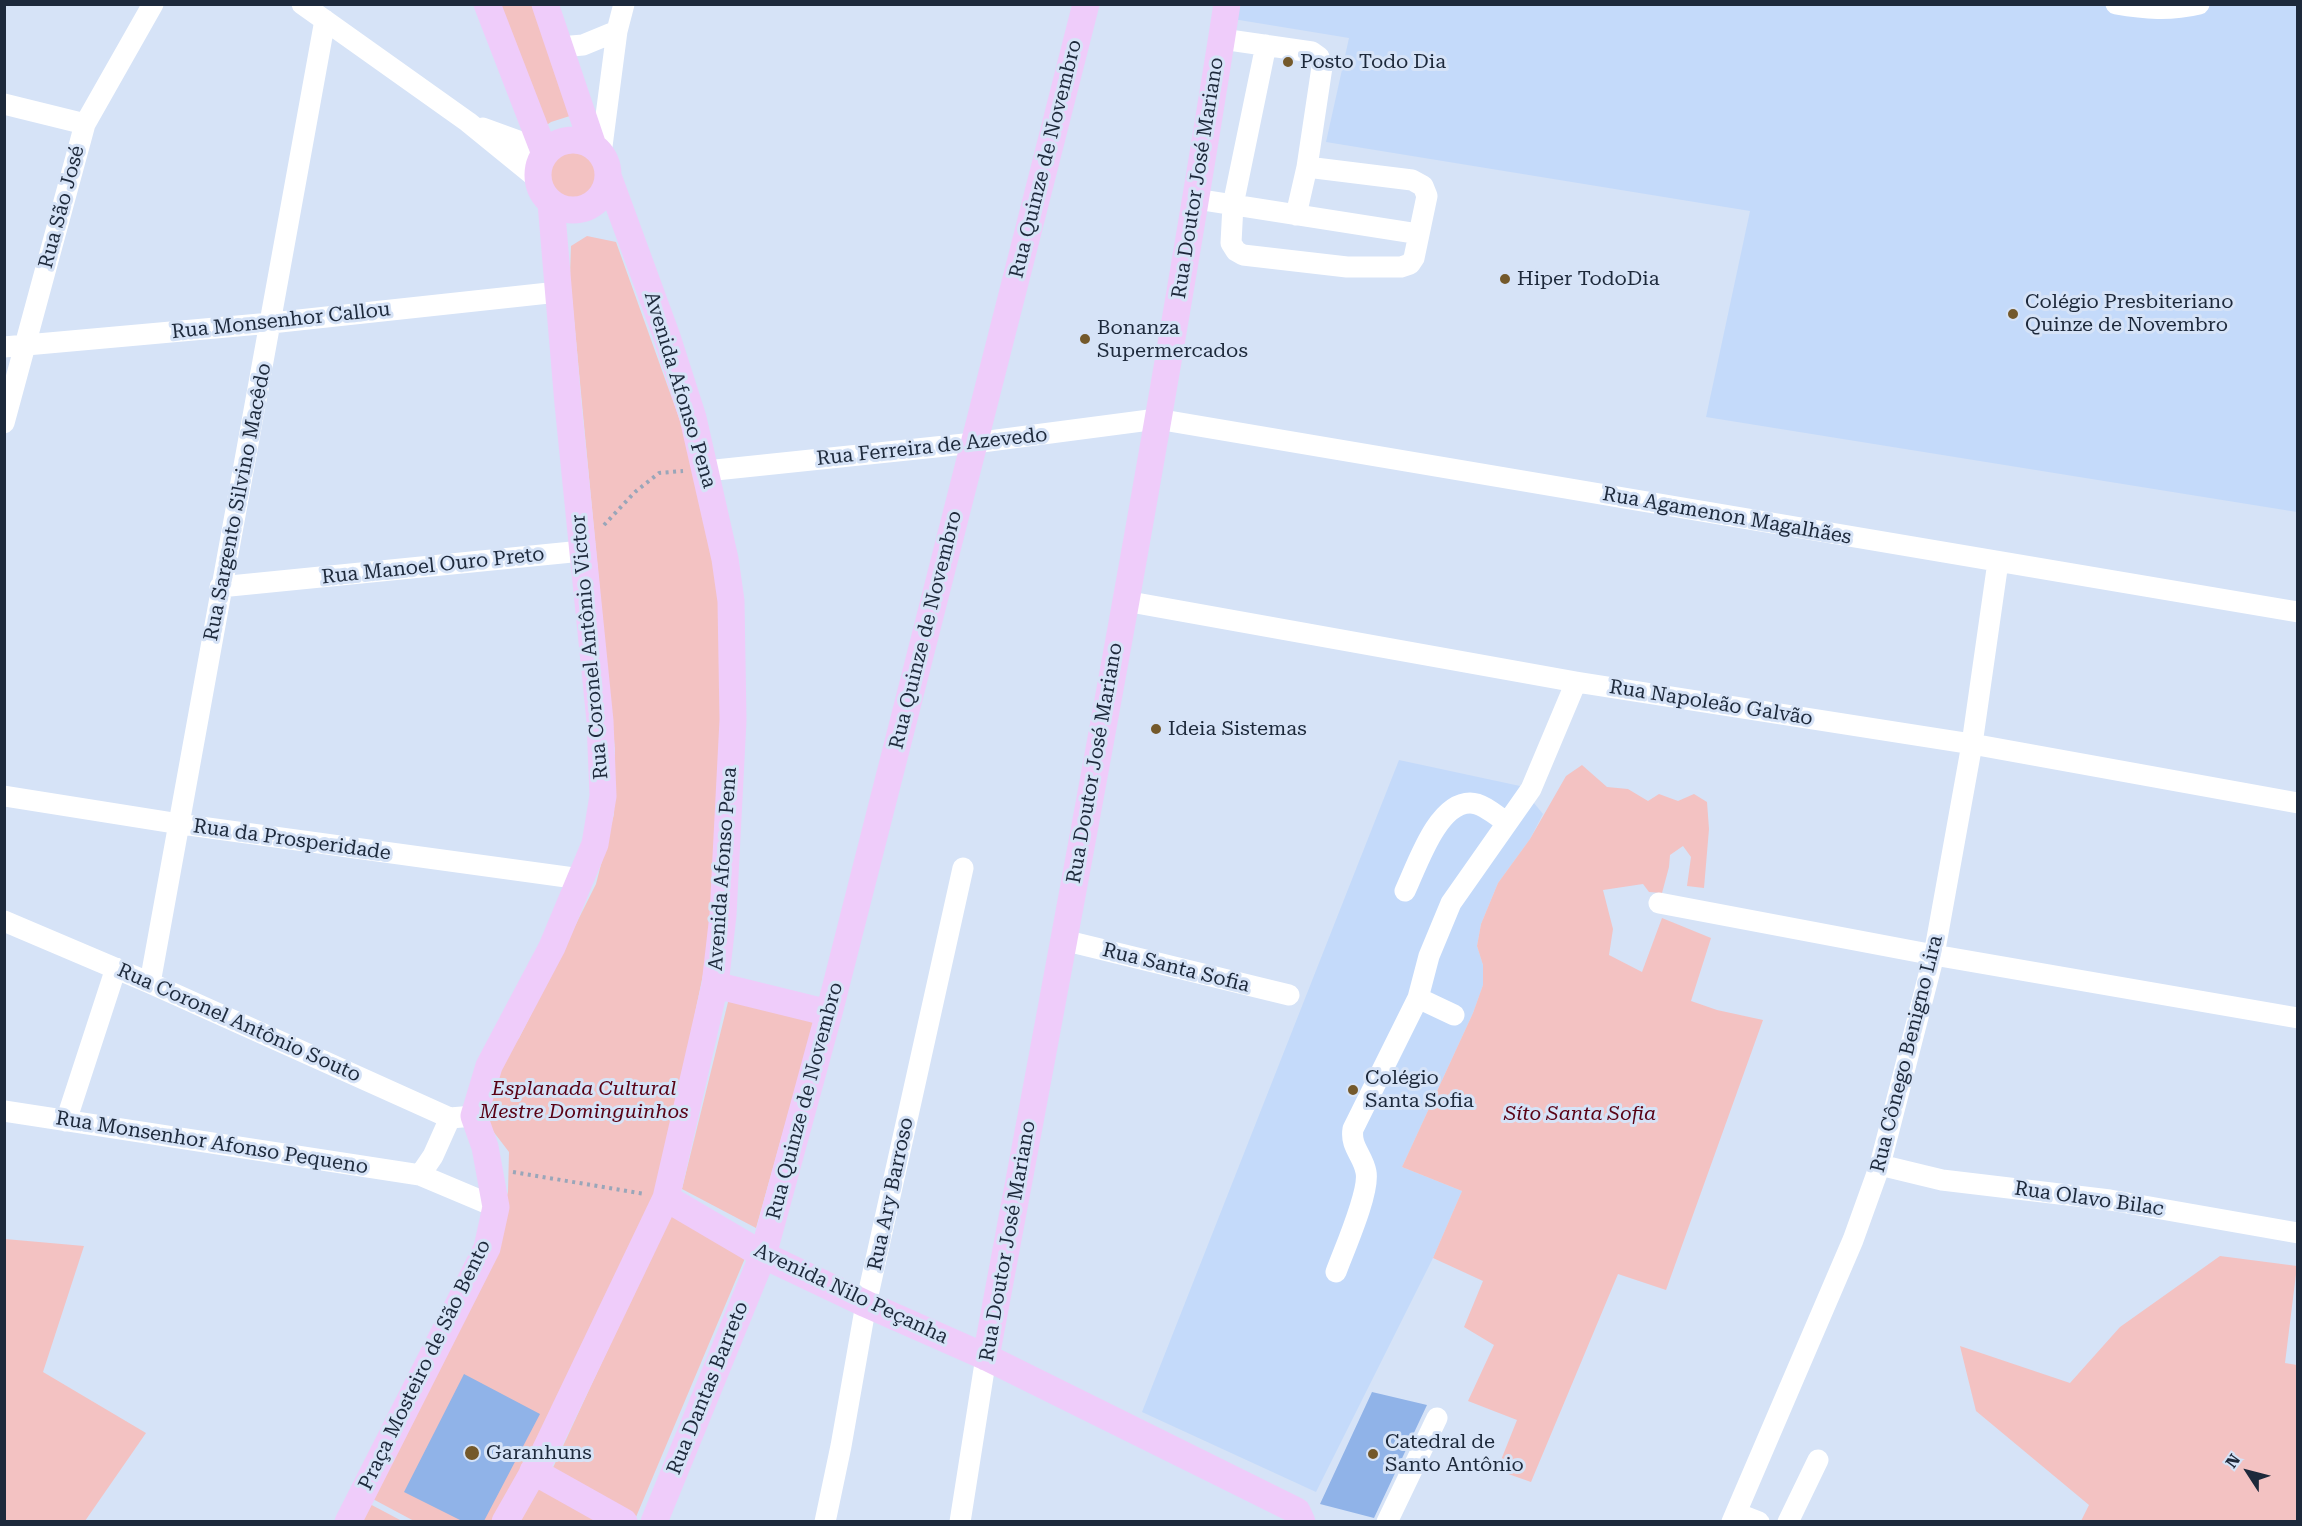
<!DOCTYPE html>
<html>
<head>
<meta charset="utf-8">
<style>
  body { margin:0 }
  #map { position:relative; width:2302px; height:1526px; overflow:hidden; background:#d6e3f7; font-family:"Roboto Serif",serif }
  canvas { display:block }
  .frame { position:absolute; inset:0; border:6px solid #1d293b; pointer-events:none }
  .north { position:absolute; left:2218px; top:1442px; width:60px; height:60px; -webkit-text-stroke:4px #d6e3f7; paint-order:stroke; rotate:306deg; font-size:16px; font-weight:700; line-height:24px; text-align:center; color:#1d293b }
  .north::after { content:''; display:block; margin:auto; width:21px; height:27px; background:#1d293b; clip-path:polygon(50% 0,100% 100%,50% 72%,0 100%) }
</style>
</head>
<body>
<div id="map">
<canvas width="2302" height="1526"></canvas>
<div class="frame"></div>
<div class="north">N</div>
</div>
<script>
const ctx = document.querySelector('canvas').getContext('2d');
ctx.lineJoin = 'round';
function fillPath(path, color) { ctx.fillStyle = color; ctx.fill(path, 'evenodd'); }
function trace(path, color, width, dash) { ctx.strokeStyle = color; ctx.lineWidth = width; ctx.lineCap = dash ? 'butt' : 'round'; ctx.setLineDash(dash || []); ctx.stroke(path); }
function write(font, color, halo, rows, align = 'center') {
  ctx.font = font + ' "Roboto Serif",serif'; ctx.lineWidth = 6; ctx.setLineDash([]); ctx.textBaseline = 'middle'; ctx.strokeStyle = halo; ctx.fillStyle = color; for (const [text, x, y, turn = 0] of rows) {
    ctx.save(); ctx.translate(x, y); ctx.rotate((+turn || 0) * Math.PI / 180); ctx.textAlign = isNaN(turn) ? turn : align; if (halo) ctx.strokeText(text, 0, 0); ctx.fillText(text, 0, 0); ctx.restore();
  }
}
const built = new Path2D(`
  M1236,4L2297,5V512L1706,417L1750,211L1326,142L1349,38L1233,19Z
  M1399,760L1520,786L1543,814L1530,839L1498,883L1481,924L1477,946L1483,965V985L1473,1013L1402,1167L1462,1191L1433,1258L1316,1492L1142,1412Z`);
const green = new Path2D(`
  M491,5H542L573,115L551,122L538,131Z
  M545 174a28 28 0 1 1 56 0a28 28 0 1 1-56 0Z
  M587,236L616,242L693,457L719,593L724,696L718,902L658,1192L498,1521H414L371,1498L493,1249L508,1192L509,1152L483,1118L496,1064L519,1038L596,884L614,814L615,750L570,277L571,246Z
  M1582,765L1607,787L1628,789L1648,801L1659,794L1678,801L1694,794L1707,802L1709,829L1704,888L1687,886L1691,857L1683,846L1670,855L1669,867L1662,893L1649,892L1643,884L1603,890L1613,929L1609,955L1642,972L1662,918L1711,938L1691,1001L1717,1010L1763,1020L1666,1290L1618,1274L1531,1482L1497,1470L1517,1420L1468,1401L1494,1345L1464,1327L1483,1281L1433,1258L1462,1191L1402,1167L1473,1013L1483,985V965L1477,946L1481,924L1498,883L1530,839L1566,776Z
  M730,994L814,1022L756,1228L682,1189Z
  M670,1215L748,1251L636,1517L551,1472Z
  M5,1239L84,1246L43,1372L146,1433L85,1521H5Z
  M2220,1256L2297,1266L2285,1363L2297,1365V1521H2081L2089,1505L1976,1411L1960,1346L2070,1383L2120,1327Z
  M538,1484L605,1522H516Z
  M366,1502L402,1521L356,1522Z`);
const building = new Path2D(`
  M464,1374L540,1414L484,1521H462L404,1492Z
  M1372,1392L1427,1405L1374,1518L1320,1504Z`);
const path = new Path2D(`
  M604,525L635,492L659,473L683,471
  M513,1172L645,1194`);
const minor = new Path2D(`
  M302,4L468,122L538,179
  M2116,4C2145,9 2170,11 2199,4
  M1222,39L1312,52L1319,57L1322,67L1307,167L1296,215
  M1266,45L1233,205L1231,243L1236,251L1243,255L1347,267H1401L1410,264L1414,258L1427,196L1423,186L1412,180L1307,167
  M560,47L583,45L617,31
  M4,104L85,124
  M483,128L516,140L544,155
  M601,154L617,31L624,4
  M1196,199L1419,234
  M4,347L271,323L558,292
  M4,423L85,124L153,4
  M706,471L974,443L1157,419L2298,612
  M220,587L582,551
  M1125,601L1576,682L1972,744L2298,803
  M4,796L180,824L581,879
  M1405,891C1417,866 1437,803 1470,803C1483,803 1497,816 1507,823
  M1659,903L1934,955L2298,1018
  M4,921L150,983L450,1118L474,1116
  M1063,940L1289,995
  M150,983L325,20
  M1454,1015L1418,998L1429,956L1451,903L1531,789L1576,682
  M4,1111L420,1175L496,1207
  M66,1121L116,968
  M1880,1165L1942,1180L2110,1200L2298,1233
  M420,1175L433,1156L450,1118
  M1336,1272C1344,1250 1370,1192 1366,1172C1363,1155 1350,1147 1353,1129L1418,998
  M1736,1513L1759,1522
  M825,1522L841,1446L866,1304L963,868
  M960,1522L986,1357
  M1387,1522L1437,1418
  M1732,1522L1853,1240L1880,1165L1934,955L1972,744L1998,562
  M1788,1522L1818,1460`);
const major = new Path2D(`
  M487,4L545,154
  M545,4L593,146
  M538 175a35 35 0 1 1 70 0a35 35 0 1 1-70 0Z
  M715,985L829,1013
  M666,1198L763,1255L866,1304L986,1357L1297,1511L1302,1522
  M986,1357C1070,907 1156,457 1227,4
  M533,1471L624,1522
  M348,1522L487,1248L496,1207L485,1147L474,1116L489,1066L552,947L595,844L603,796L600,721L568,404L551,203
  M505,1522L543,1455L666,1198L715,985L723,915L733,720L731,601L725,559L693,418L667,337L608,176
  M654,1522L763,1255L829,1013L1086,4`);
const markers = [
  [1288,62,6,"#74592b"],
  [1505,279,6,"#74592b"],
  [2013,314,6,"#74592b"],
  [1085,339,6,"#74592b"],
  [1156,729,6,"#74592b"],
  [1353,1090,6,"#74592b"],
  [472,1453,8,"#74592b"],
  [1373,1454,6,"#74592b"]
];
const poiNames = [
  ["Posto Todo Dia",1300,62],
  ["Hiper TodoDia",1517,279],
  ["Colégio Presbiteriano",2025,302],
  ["Quinze de Novembro",2025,325],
  ["Bonanza",1097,328],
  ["Supermercados",1097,351],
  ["Ideia Sistemas",1168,729],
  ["Colégio",1365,1078],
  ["Santa Sofia",1365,1101],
  ["Catedral de",1385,1442],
  ["Santo Antônio",1385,1465],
  ["Garanhuns",486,1453]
];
const streetNames = [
  ["Rua Quinze de Novembro",1046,159,-76],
  ["Rua Doutor José Mariano",1198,178,-81],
  ["Rua São José",62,207,-75],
  ["Rua Monsenhor Callou",281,321,-6],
  ["Avenida Afonso Pena",680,390,73],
  ["Rua Ferreira de Azevedo",932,447,-6],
  ["Rua Sargento Silvino Macêdo",238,502,-79],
  ["Rua Agamenon Magalhães",1727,516,10],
  ["Rua Manoel Ouro Preto",433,566,-6],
  ["Rua Quinze de Novembro",926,630,-76],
  ["Rua Coronel Antônio Victor",590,647,-95],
  ["Rua Napoleão Galvão",1711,703,9],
  ["Rua Doutor José Mariano",1095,763,-80],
  ["Rua da Prosperidade",292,840,8],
  ["Avenida Afonso Pena",723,869,-86],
  ["Rua Santa Sofia",1176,968,14],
  ["Rua Coronel Antônio Souto",239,1023,24],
  ["Rua Cônego Benigno Lira",1907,1054,-76],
  ["Rua Quinze de Novembro",805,1101,-75],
  ["Rua Monsenhor Afonso Pequeno",212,1143,9],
  ["Rua Ary Barroso",891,1194,-78],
  ["Rua Olavo Bilac",2089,1199,8],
  ["Rua Doutor José Mariano",1008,1241,-80],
  ["Avenida Nilo Peçanha",851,1294,25],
  ["Praça Mosteiro de São Bento",425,1365,-64],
  ["Rua Dantas Barreto",708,1388,-68]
];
const parkNames = [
  ["Esplanada Cultural",584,1089],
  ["Mestre Dominguinhos",584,1112],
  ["Síto Santa Sofia",1580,1114]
];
fillPath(built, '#c4dafa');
fillPath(green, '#f3c2c2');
fillPath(building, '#90b3e8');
trace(path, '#99a6b9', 4, [3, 4.5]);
trace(minor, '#fff', 21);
trace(major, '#efccfa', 27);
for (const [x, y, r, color] of markers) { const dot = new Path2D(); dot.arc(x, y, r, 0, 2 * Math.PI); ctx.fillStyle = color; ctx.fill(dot); trace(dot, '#d6e3f7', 2); }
write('20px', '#1d293b', '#d6e3f7', poiNames, 'left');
write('20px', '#1d293b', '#d6e3f7', streetNames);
write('italic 20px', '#590215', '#d6e3f7', parkNames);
</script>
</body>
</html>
